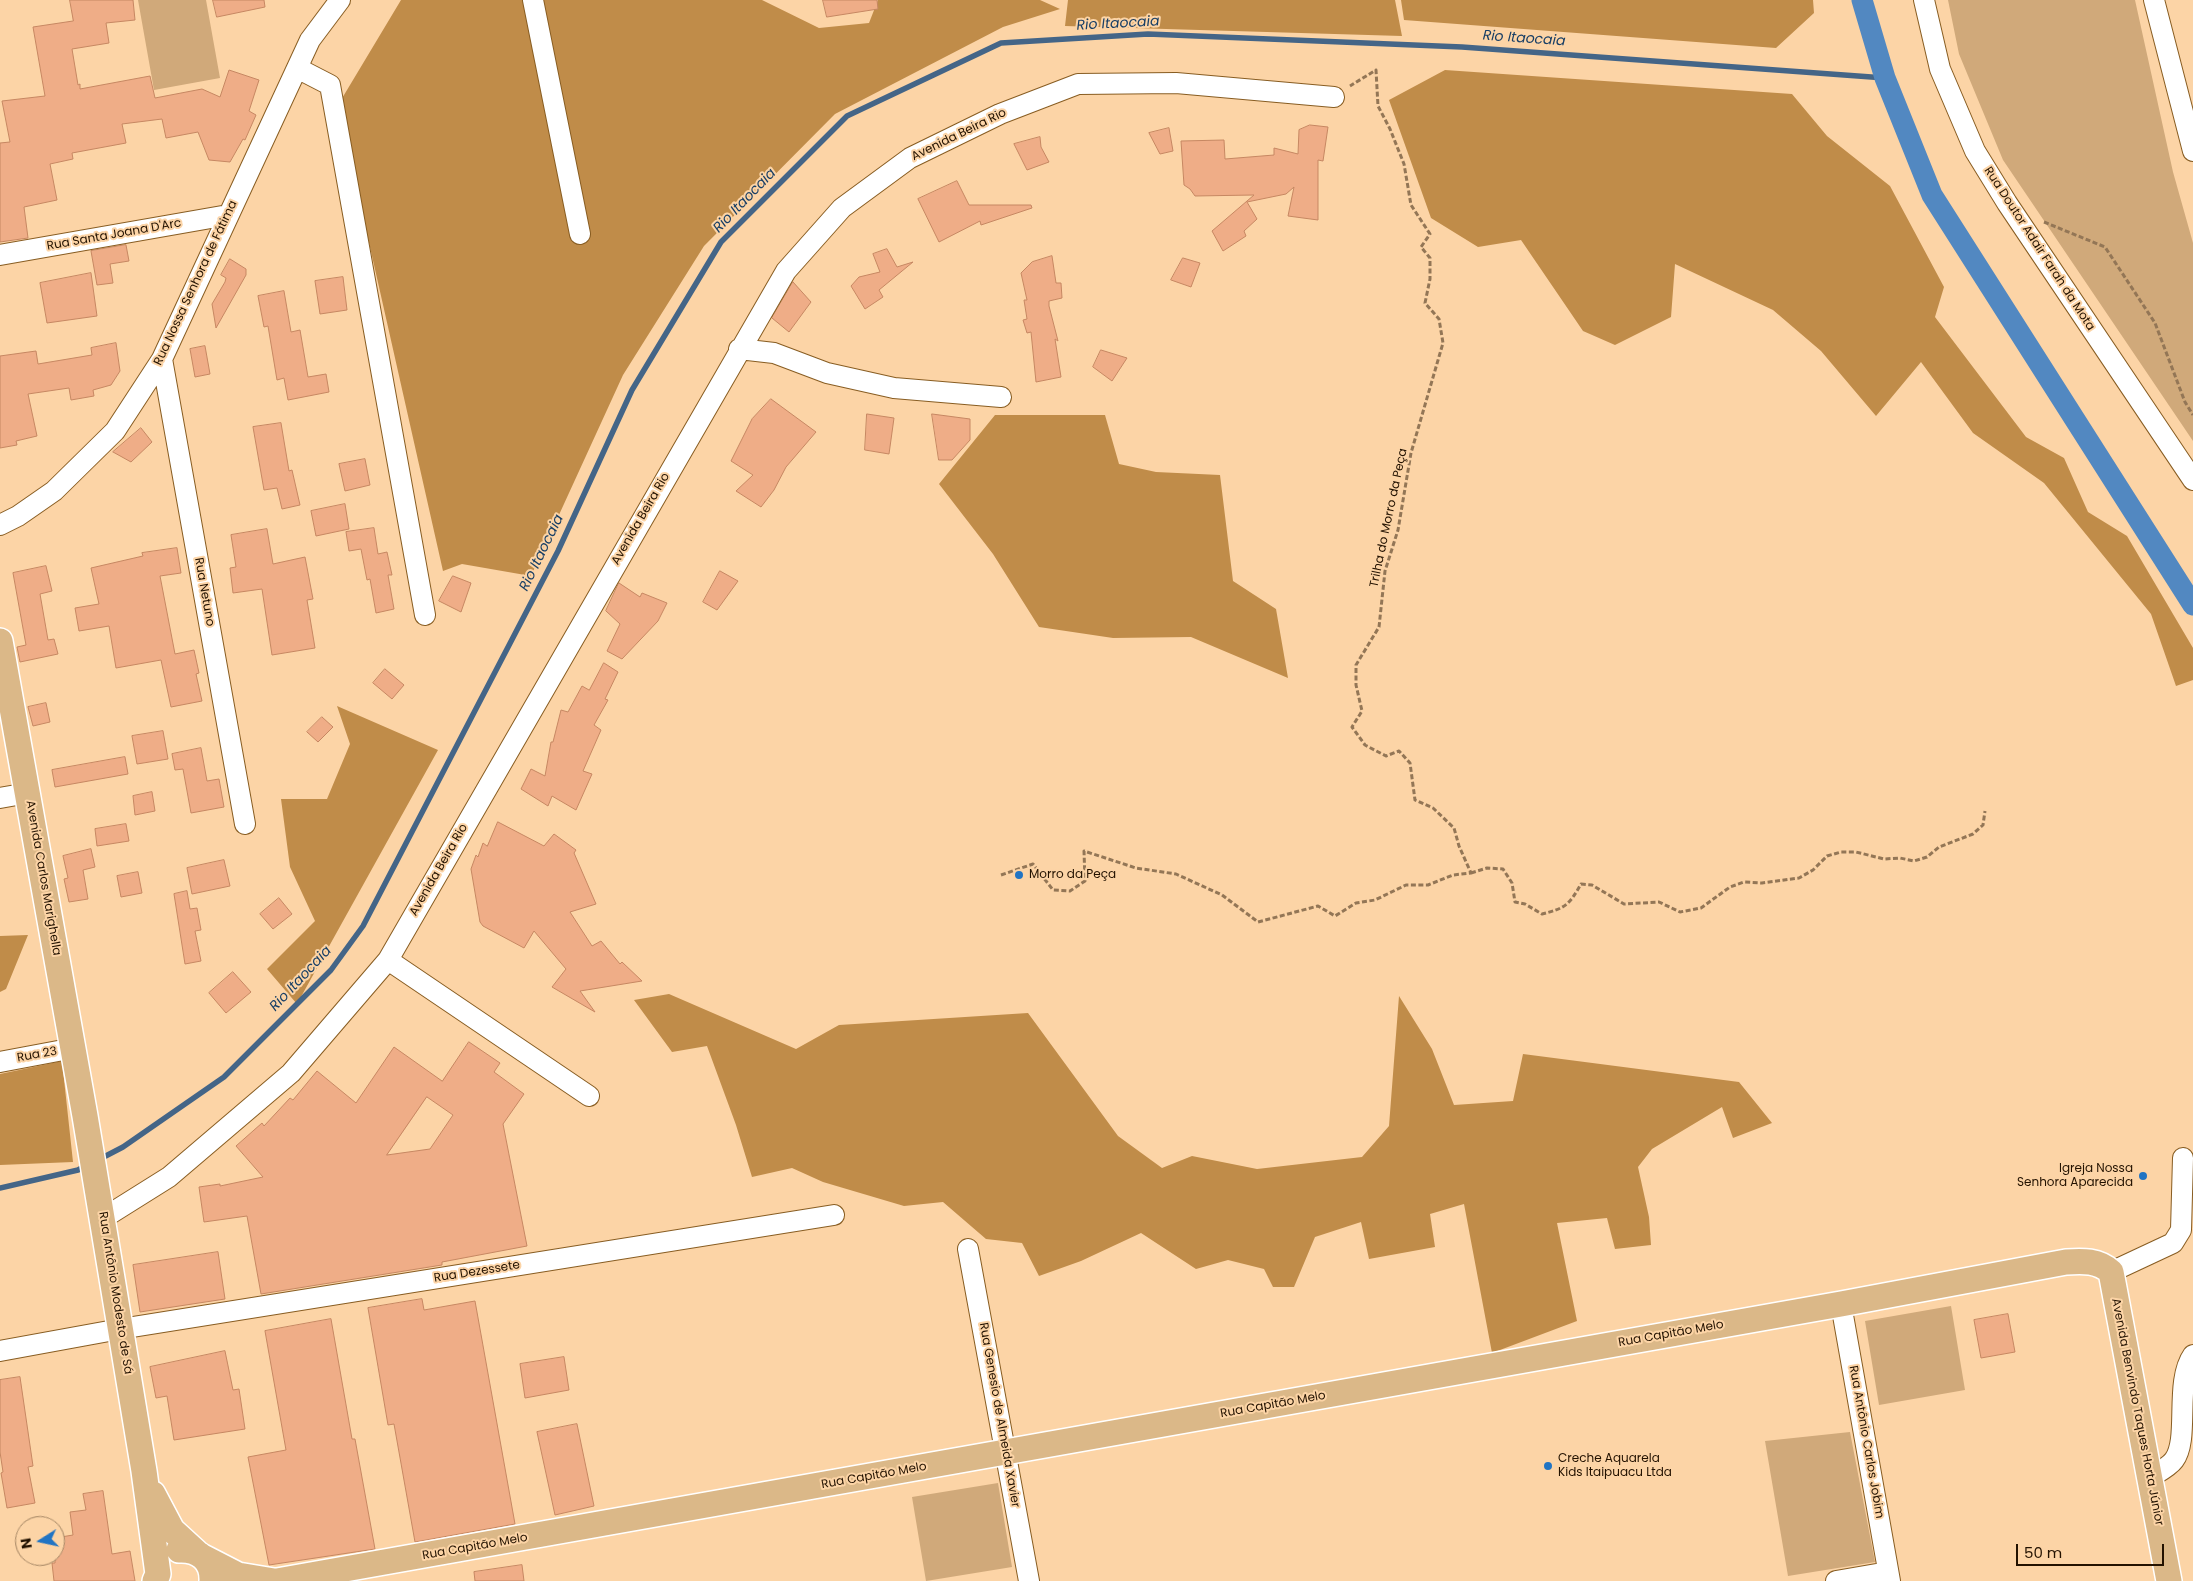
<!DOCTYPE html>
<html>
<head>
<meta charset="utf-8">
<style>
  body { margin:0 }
  #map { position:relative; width:2193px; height:1581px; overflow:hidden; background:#fcd4a6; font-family:Poppins,sans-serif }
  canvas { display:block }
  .north { position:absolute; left:15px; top:1516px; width:50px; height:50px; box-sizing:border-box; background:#fcd4a6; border:1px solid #a58664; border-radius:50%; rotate:260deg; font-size:14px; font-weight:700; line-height:20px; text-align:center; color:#231200 }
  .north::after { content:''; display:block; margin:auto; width:18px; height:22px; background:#2174c3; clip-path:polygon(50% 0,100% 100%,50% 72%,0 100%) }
  .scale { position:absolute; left:2016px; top:1544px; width:148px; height:22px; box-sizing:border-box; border:2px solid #231200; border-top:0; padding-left:6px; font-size:15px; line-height:18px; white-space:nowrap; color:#231200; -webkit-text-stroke:4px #fcd4a6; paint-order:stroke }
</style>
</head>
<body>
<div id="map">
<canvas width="2193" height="1581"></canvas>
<div class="north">N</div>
<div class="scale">50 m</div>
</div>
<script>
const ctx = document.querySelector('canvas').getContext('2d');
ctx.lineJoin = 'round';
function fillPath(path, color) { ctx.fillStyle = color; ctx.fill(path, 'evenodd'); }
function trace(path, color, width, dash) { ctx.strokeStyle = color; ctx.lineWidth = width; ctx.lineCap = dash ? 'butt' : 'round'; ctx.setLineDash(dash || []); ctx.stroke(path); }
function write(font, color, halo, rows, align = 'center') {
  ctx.font = font + ' Poppins,sans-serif'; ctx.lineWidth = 4; ctx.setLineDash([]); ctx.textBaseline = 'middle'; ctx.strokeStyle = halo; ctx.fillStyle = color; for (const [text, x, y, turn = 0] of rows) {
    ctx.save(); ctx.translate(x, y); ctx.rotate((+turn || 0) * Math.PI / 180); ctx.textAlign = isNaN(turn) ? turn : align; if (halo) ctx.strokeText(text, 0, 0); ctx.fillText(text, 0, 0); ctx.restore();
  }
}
const green = new Path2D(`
  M138,0H206L220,78L154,90Z
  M1948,0H2135L2173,172L2193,243V441L2003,160L1959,54Z
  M1951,1306L1965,1390L1879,1405L1865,1321Z
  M1850,1432L1875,1562L1788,1576L1765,1441Z
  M998,1483L1012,1567L926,1581L912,1497Z`);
const forest = new Path2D(`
  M401,0H762L819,28L869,23L878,0H1040L1060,9L1003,27L835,114L704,246L623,375L531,576L462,564L443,571L338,105Z
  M1068,0H1395L1402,36L1065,26Z
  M1401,0H1813L1814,13L1776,48L1404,20Z
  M1445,70L1792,94L1827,136L1890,186L1944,287L1935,317L2026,437L2064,458L2088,512L2127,536L2193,648V680L2176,686L2151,614L2044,483L1973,433L1921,362L1876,416L1821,351L1773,310L1675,264L1671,317L1615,345L1583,331L1521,240L1478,247L1431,218L1389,100Z
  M995,415H1105L1119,464L1156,472L1220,475L1233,581L1276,609L1288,678L1191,637L1113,638L1039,627L993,554L939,484Z
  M337,706L438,750L297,1004L267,969L315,921L290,867L281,799H327L350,744Z
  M28,935L6,989L0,992V936Z
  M669,994L796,1049L839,1025L1028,1013L1118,1136L1162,1168L1192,1156L1257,1169L1362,1157L1389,1126L1399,996L1432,1049L1454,1105L1513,1101L1523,1054L1739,1082L1772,1123L1733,1138L1722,1107L1652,1149L1638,1167L1649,1217L1651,1245L1615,1249L1607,1218L1557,1223L1577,1321L1492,1353L1464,1204L1430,1214L1435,1247L1369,1259L1361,1222L1315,1237L1294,1287H1273L1264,1269L1228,1260L1196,1269L1141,1233L1081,1261L1039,1276L1022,1243L986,1239L943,1202L904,1206L823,1182L792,1168L752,1177L736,1125L707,1046L672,1052L634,1000Z
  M62,1061L73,1162L0,1165V1074Z`);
const stream = new Path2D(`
  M98,1160L123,1147L224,1077L331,970L363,926L558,551L632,390L721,242L847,116L1001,43L1148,34L1462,47L1885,78
  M0,1188L78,1170L87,1165`);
const canal = new Path2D(`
  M1862,0L1885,78L1932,195L2193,605`);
const building = new Path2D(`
  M70,0H133L135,20L106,23L109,43L72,49L78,85L80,84V89L150,76L155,98L202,89L220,97L229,70L259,80L249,111L256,115L245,140L243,139L230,162L209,160L198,132L166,138L162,119L122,124L126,143L72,153L73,159L50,164L57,200L24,207L28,238L0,242V143L10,142L2,101L45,96L33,27L73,21Z
  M213,0H264L265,7L217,17Z
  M823,0H877L878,9L827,17Z
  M1310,125L1328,127L1323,161L1318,160V220L1288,216L1294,187L1286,194L1247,202L1257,219L1244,231L1246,236L1223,251L1212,231L1254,195L1195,196L1190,189L1184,185L1181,141L1224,140L1225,159L1274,155V148L1298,154L1299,130Z
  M1169,128L1173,151L1160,154L1149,133Z
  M1040,137L1041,147L1049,162L1027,170L1014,144Z
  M957,181L969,205H1031L1032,208L981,225L980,221L939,242L918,199Z
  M126,245L129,261L110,264L113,283L97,285L91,251Z
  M887,249L897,267L913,262L879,290L883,297L865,309L851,286L859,277L880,272L873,254Z
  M1052,256L1056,283H1061L1062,298L1049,301V306L1058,341L1055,339L1061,377L1036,382L1031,332L1027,333L1023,320L1027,319L1024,300H1027L1021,273L1032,262Z
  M1183,258L1200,263L1191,287L1171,280Z
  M230,259L246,269V275L216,328L212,304L225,282L226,278L221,275Z
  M91,273L97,316L47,323L40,283Z
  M343,277L347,310L320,314L315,281Z
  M793,282L811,302L789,332L772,318Z
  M284,291L291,332L300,330L308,377L326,374L329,392L288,400L284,378L277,380L268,326L264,327L258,296Z
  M116,343L120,371L111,385L93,390L94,396L71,400L69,388L28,394L37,436L16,441L17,445L0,448V356L36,351L38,364L92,355L91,348Z
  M205,346L210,374L195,377L190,349Z
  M1101,350L1127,358L1112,381L1093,367Z
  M771,399L816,432L786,467L774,490L761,507L736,491L753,475L731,461L752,419Z
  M867,414L894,418L889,454L865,450Z
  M932,414L970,419V440L952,460H939Z
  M281,423L289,471L292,470L300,505L282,509L277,488L264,490L253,427Z
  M141,428L152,442L131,462L113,452Z
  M365,459L370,485L345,491L339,464Z
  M345,504L349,529L316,536L311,511Z
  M374,528L378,554L387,552L392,575H388L394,609L376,613L370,579L367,580L361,549L349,551L346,532Z
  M267,529L273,564L305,557L313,599L307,600L315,648L272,655L262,589L233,593L230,568L236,567L231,535Z
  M177,548L181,573L160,576L175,654L194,650L199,673L196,674L202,701L171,707L161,660L116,668L109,626L79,631L75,608L99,604L91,568L143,556L142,553Z
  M46,566L52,591L40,594L48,640L54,639L58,654L20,662L17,647L26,645L13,573Z
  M720,571L738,581L717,610L703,602Z
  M453,576L471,583L461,612L439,601Z
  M619,583L640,597L642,593L667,603L658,621L622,659L607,651L620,624L606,611Z
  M604,663L618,672L605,699L608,700L594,725L601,730L583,771L592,774L576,810L552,796L548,806L521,789L531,769L545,776L551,742H553L561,710L568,712L582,686L589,690Z
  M385,669L404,685L392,699L373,683Z
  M46,703L50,722L33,726L28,707Z
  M322,717L333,727L318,742L307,732Z
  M163,731L168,759L137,764L132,736Z
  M201,748L207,781L219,779L224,807L191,813L183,769L175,770L172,754Z
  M125,757L128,774L55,787L52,770Z
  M152,792L155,811L135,815L133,796Z
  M498,822L544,846L554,834L576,850L574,853L596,904L570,912L592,946L601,941L620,964L622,962L642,981L580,991L595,1012L552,987L566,969L534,931L524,948L483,926L480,922L471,869L476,855L478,857L483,843L487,846Z
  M126,824L129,841L97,846L95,829Z
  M91,849L95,867L83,870L88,899L69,902L64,879L68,878L63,856Z
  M224,860L230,886L192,894L187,868Z
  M138,872L142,893L121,897L117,876Z
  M187,891L190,909L197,908L201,930L195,931L201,961L185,964L174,894Z
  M279,898L292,914L273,929L260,914Z
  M233,972L251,992L226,1013L209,993Z
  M469,1042L500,1063L494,1072L524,1094L503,1124L527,1246L442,1262V1265L261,1294L247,1216L204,1222L199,1187L220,1184V1186L263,1177L236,1146L262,1123L264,1126L290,1098L293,1100L317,1071L356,1103L394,1047L442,1081ZM427,1097L453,1115L430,1149L387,1155Z
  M218,1252L225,1299L140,1312L133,1265Z
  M422,1299L424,1310L475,1301L515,1524L415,1542L394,1424L388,1425L368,1308Z
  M2008,1314L2015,1352L1981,1358L1974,1320Z
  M331,1319L352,1439H355L375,1549L269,1565L248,1457L286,1450L265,1331Z
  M225,1351L233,1390L239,1389L245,1429L174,1440L167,1396L156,1398L150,1367Z
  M564,1357L569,1390L525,1398L520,1364Z
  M20,1377L33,1466L28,1467L35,1503L7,1508L1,1473L3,1472L0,1452V1380Z
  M577,1424L594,1506L555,1515L537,1432Z
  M103,1491L112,1554L130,1551L135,1581H54L52,1563H55V1538L73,1535L70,1512L86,1510L83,1494Z
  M522,1565L524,1581H475L474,1572Z`);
const path = new Path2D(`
  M2044,222L2105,247L2155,323L2185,402L2193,415
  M1471,873L1487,868L1503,869L1512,883L1515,902L1525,904L1542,914C1566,908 1569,905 1581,884L1592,885L1624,904L1659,902L1680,912L1701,908L1730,887L1744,882L1762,883L1799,878L1813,870L1827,856L1841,852H1856L1884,859L1900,858L1914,861L1927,857L1939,847L1973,834L1983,825L1985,811
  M1001,875L1033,864L1053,890L1070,891L1085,881L1084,851L1136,868L1176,874L1222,895L1258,922L1318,906L1335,916L1356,903L1375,900L1406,885H1428L1453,875L1471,873L1459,846L1454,828L1433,808L1415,800L1410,763L1399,751L1386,756L1365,745L1352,727L1362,711L1356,685V665L1379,627L1385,571L1398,530L1411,453L1443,343L1439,319L1425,303L1430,279V258L1421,247L1430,234L1411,205L1404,164L1390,129L1378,106L1376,70L1350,86`);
const minor = new Path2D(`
  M533,0L580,234
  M1924,0L1940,69L1975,151L2007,203L2193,480
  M2154,0L2193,151
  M297,68L330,85L425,615
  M0,255L228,215
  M739,349L774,353L827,373L894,388L1001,397
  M162,359L245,824
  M0,525L18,516L54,491L115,431L162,359L310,40L340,0
  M0,798L28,793
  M388,960L589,1096
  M0,1062L74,1048
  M102,1219L169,1177L291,1073L388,960L786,271L842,208L910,158L1000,114L1078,84L1176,83L1334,97
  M968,1249L1029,1581
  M2111,1272L2173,1243L2181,1230L2183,1158
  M1841,1304L1890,1581
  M0,1351L120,1329L834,1215
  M2149,1478C2157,1473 2169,1467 2174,1460C2190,1439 2174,1382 2193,1355
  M1836,1581L1888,1572`);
const major = new Path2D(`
  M0,641L85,1116L144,1471L158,1574L155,1581
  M153,1494L172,1530L196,1552
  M179,1550C199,1549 213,1561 212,1581
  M203,1557L238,1575L274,1581
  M277,1581L1841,1304L2066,1262C2083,1261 2098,1260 2111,1272L2169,1581`);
const markers = [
  [1019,875,5,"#2174c3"],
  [2143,1176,5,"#2174c3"],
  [1548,1466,5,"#2174c3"]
];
const streetNames = [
  ["Avenida Beira Rio",959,135,-26],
  ["Rua Santa Joana D'Arc",114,235,-10],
  ["Rua Doutor Adair Farah da Mota",2039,249,57],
  ["Rua Nossa Senhora de Fátima",196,283,-65],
  ["Trilha do Morro da Peça",1389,518,-78],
  ["Avenida Beira Rio",641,519,-60],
  ["Rua Netuno",204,592,80],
  ["Avenida Beira Rio",439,870,-60],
  ["Avenida Carlos Marighella",43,878,80],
  ["Rua 23",37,1055,-10],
  ["Rua Dezessete",477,1272,-9],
  ["Rua Antônio Modesto de Sá",115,1293,81],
  ["Rua Capitão Melo",1671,1334,-10],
  ["Rua Capitão Melo",1273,1405,-10],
  ["Avenida Benvindo Taques Horta Júnior",2137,1412,79],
  ["Rua Genesio de Almeida Xavier",999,1415,80],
  ["Rua Antônio Carlos Jobim",1866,1442,80],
  ["Rua Capitão Melo",874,1476,-10],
  ["Rua Capitão Melo",475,1547,-10]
];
const poiNames = [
  ["Morro da Peça",1029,875],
  ["Igreja Nossa",2133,1169,"right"],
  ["Senhora Aparecida",2133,1183,"right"],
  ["Creche Aquarela",1558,1459],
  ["Kids Itaipuacu Ltda",1558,1473]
];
const waterNames = [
  ["Rio Itaocaia",1118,24,-3],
  ["Rio Itaocaia",1524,39,4],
  ["Rio Itaocaia",745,201,-46],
  ["Rio Itaocaia",542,553,-64],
  ["Rio Itaocaia",301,979,-47]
];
fillPath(green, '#d0a97a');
fillPath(forest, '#c08c49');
trace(stream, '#446587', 5.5);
trace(canal, '#5288c1', 21);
fillPath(building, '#efad87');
trace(building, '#c68762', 1);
trace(minor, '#885d22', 22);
trace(major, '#fff', 28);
trace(path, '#937656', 3, [5, 2.5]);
trace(minor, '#fff', 20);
trace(major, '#dbb888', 25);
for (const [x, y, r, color] of markers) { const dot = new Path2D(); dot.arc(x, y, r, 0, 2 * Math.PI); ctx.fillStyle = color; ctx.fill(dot); trace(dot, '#fcd4a6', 2); }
write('12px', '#231200', '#fcd4a6', streetNames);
write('12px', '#231200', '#fcd4a6', poiNames, 'left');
write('italic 14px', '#173e65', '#fcd4a6', waterNames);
</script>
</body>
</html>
